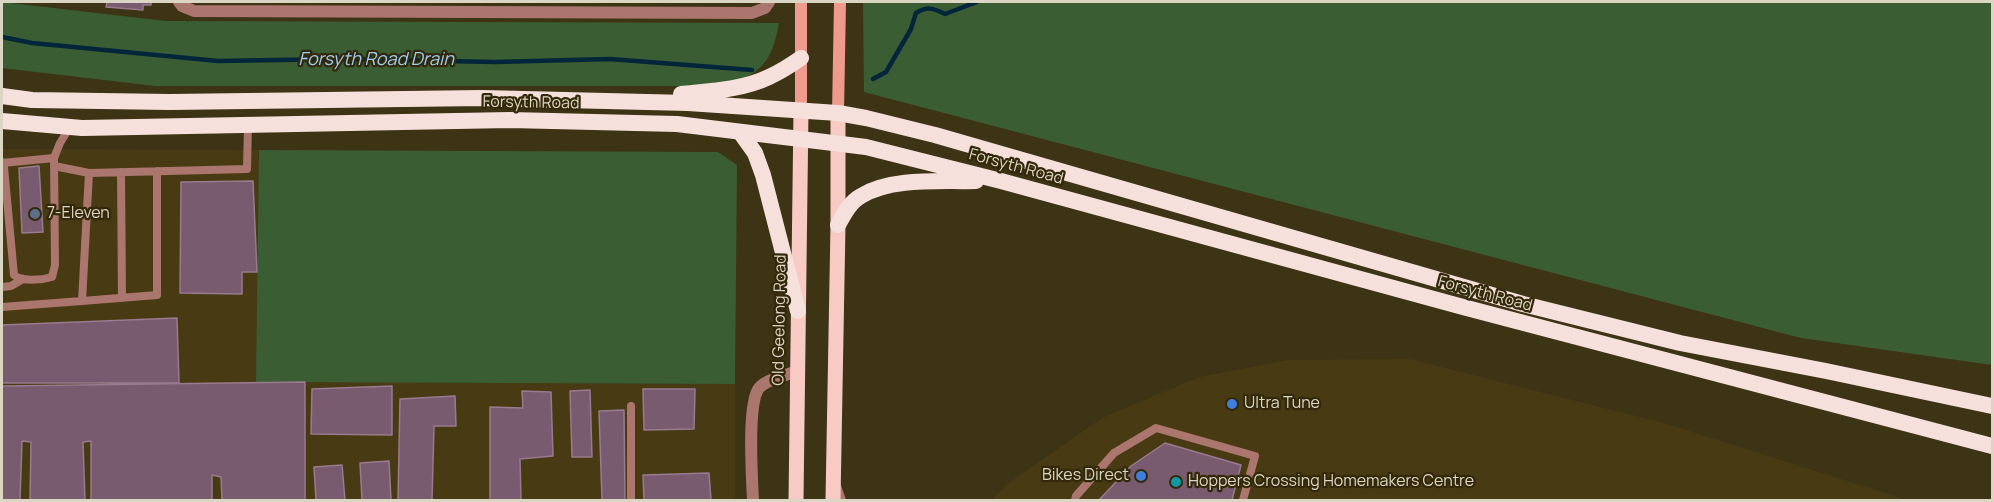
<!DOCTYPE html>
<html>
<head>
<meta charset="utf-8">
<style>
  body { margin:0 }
  #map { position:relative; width:1994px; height:502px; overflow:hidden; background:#3d3315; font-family:Manrope,sans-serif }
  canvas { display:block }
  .frame { position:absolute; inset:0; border:3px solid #dbd5c4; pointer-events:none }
</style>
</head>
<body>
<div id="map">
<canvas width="1994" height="502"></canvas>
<div class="frame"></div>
</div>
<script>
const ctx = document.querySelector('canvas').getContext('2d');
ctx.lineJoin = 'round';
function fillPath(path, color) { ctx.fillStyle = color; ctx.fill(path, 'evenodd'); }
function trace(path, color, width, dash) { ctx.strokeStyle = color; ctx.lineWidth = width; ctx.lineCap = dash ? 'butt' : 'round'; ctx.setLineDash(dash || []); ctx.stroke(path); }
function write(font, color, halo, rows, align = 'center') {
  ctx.font = font + ' Manrope,sans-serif'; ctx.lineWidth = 4.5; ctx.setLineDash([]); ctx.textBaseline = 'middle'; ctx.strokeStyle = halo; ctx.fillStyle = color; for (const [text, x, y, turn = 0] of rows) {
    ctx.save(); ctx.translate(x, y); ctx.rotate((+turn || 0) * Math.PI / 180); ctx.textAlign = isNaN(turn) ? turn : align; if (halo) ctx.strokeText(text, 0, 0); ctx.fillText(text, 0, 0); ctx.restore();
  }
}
const built = new Path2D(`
  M2,149L259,150L257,382L735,384V500H2Z
  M1409,359L1664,423L1907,500H992L1007,484L1102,418L1199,377L1288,360Z`);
const green = new Path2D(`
  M2,2L166,21L779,23C772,62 762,73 725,86H155L2,68Z
  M863,2H1992V365L1801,338L864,92Z
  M259,150L718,152L737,165L735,384L256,382Z`);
const stream = new Path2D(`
  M2,37L32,43L218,61L338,59L495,62L610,59L752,70
  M873,79L886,72L911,29L916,13C927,6 933,8 945,14L977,2`);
const building = new Path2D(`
  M107,2H151V5H143V10L106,7Z
  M39,166L43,232L22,233L19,168Z
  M253,181L257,272H242V294L180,293L181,182Z
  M177,318L179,383H2V325Z
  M305,382V500H222L221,477L212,475V500H91V441L83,442L85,500H30L31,442L22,441L20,500H2V386Z
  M392,386V435L311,434L312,389Z
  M643,389H695L694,429L644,430Z
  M590,390L592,457H572L570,391Z
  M522,391L551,392L553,456L520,459L521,500H490V407L523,408Z
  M455,396L456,426H434L432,500H398L400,399Z
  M624,410L625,500H602L599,411Z
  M1165,443L1241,465L1232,500H1099L1131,466Z
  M389,461L391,500H362L360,463Z
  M342,465L345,500H316L314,467Z
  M709,473L711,500H644L643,475Z`);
const service = new Path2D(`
  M2,162L4,167L14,275C22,282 42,280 52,277L55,265L54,158L60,143L70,127
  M2,163L54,158
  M54,166L89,173
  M157,171V295L82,301L89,173L247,169L248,125
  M121,172L122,298
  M2,287L11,286L23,279
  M2,307L82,301
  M631,406V500
  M837,486L842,500
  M1075,500L1076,496L1114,453L1156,428L1255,456L1243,500`);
const minor = new Path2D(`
  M179,2L182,6L194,11L752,13L765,8L769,2
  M753,500C752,478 747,403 759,388C767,379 786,375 798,371`);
const secondary = new Path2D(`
  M801,110V2
  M838,113L840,2`);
const primary = new Path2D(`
  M796,500L801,110
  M833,500L838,225V113`);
const trunk = new Path2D(`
  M681,94C710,91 742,90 769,77C780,72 791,65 801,58
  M2,96L32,100L170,102L483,98L688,103L838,113L866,118L935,135L1523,304L1680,343L1826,371L1992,406
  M2,121L82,128L510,120L677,124L866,147L1001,181L1463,307L1992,446
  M740,132L755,153L763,175L798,311
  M838,225C844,214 850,202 861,196C892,177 941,182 976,181`);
const markers = [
  [35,214,6,"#5c6f8a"],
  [1232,404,6,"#3f7fe0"],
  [1141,476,6,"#3f7fe0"],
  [1176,482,6,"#0f9aa8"]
];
const streetNames = [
  ["Forsyth Road",531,103,1],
  ["Forsyth Road",1016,167,15],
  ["Forsyth Road",1485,294,15],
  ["Old Geelong Road",780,320,-89]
];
const poiNames = [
  ["7-Eleven",47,214],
  ["Ultra Tune",1244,404],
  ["Bikes Direct",1129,476,"right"],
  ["Hoppers Crossing Homemakers Centre",1188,482]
];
const waterNames = [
  ["Forsyth Road Drain",376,60]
];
fillPath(built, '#483b14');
fillPath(green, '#3b5d33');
trace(stream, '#03263b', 4.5);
fillPath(building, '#795b6f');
trace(building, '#997a8e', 1.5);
trace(service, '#ab766d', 8);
trace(minor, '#ab766d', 12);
trace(secondary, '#ee9a8c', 12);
trace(primary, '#f7cac3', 15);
trace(trunk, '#f6e0dc', 16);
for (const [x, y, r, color] of markers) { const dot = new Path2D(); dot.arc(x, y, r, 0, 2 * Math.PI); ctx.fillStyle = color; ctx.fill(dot); trace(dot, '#33290a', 2); }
write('16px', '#dbd5c4', '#33290a', streetNames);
write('16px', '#dbd5c4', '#33290a', poiNames, 'left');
write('italic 18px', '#9bcdf1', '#33290a', waterNames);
</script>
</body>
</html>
